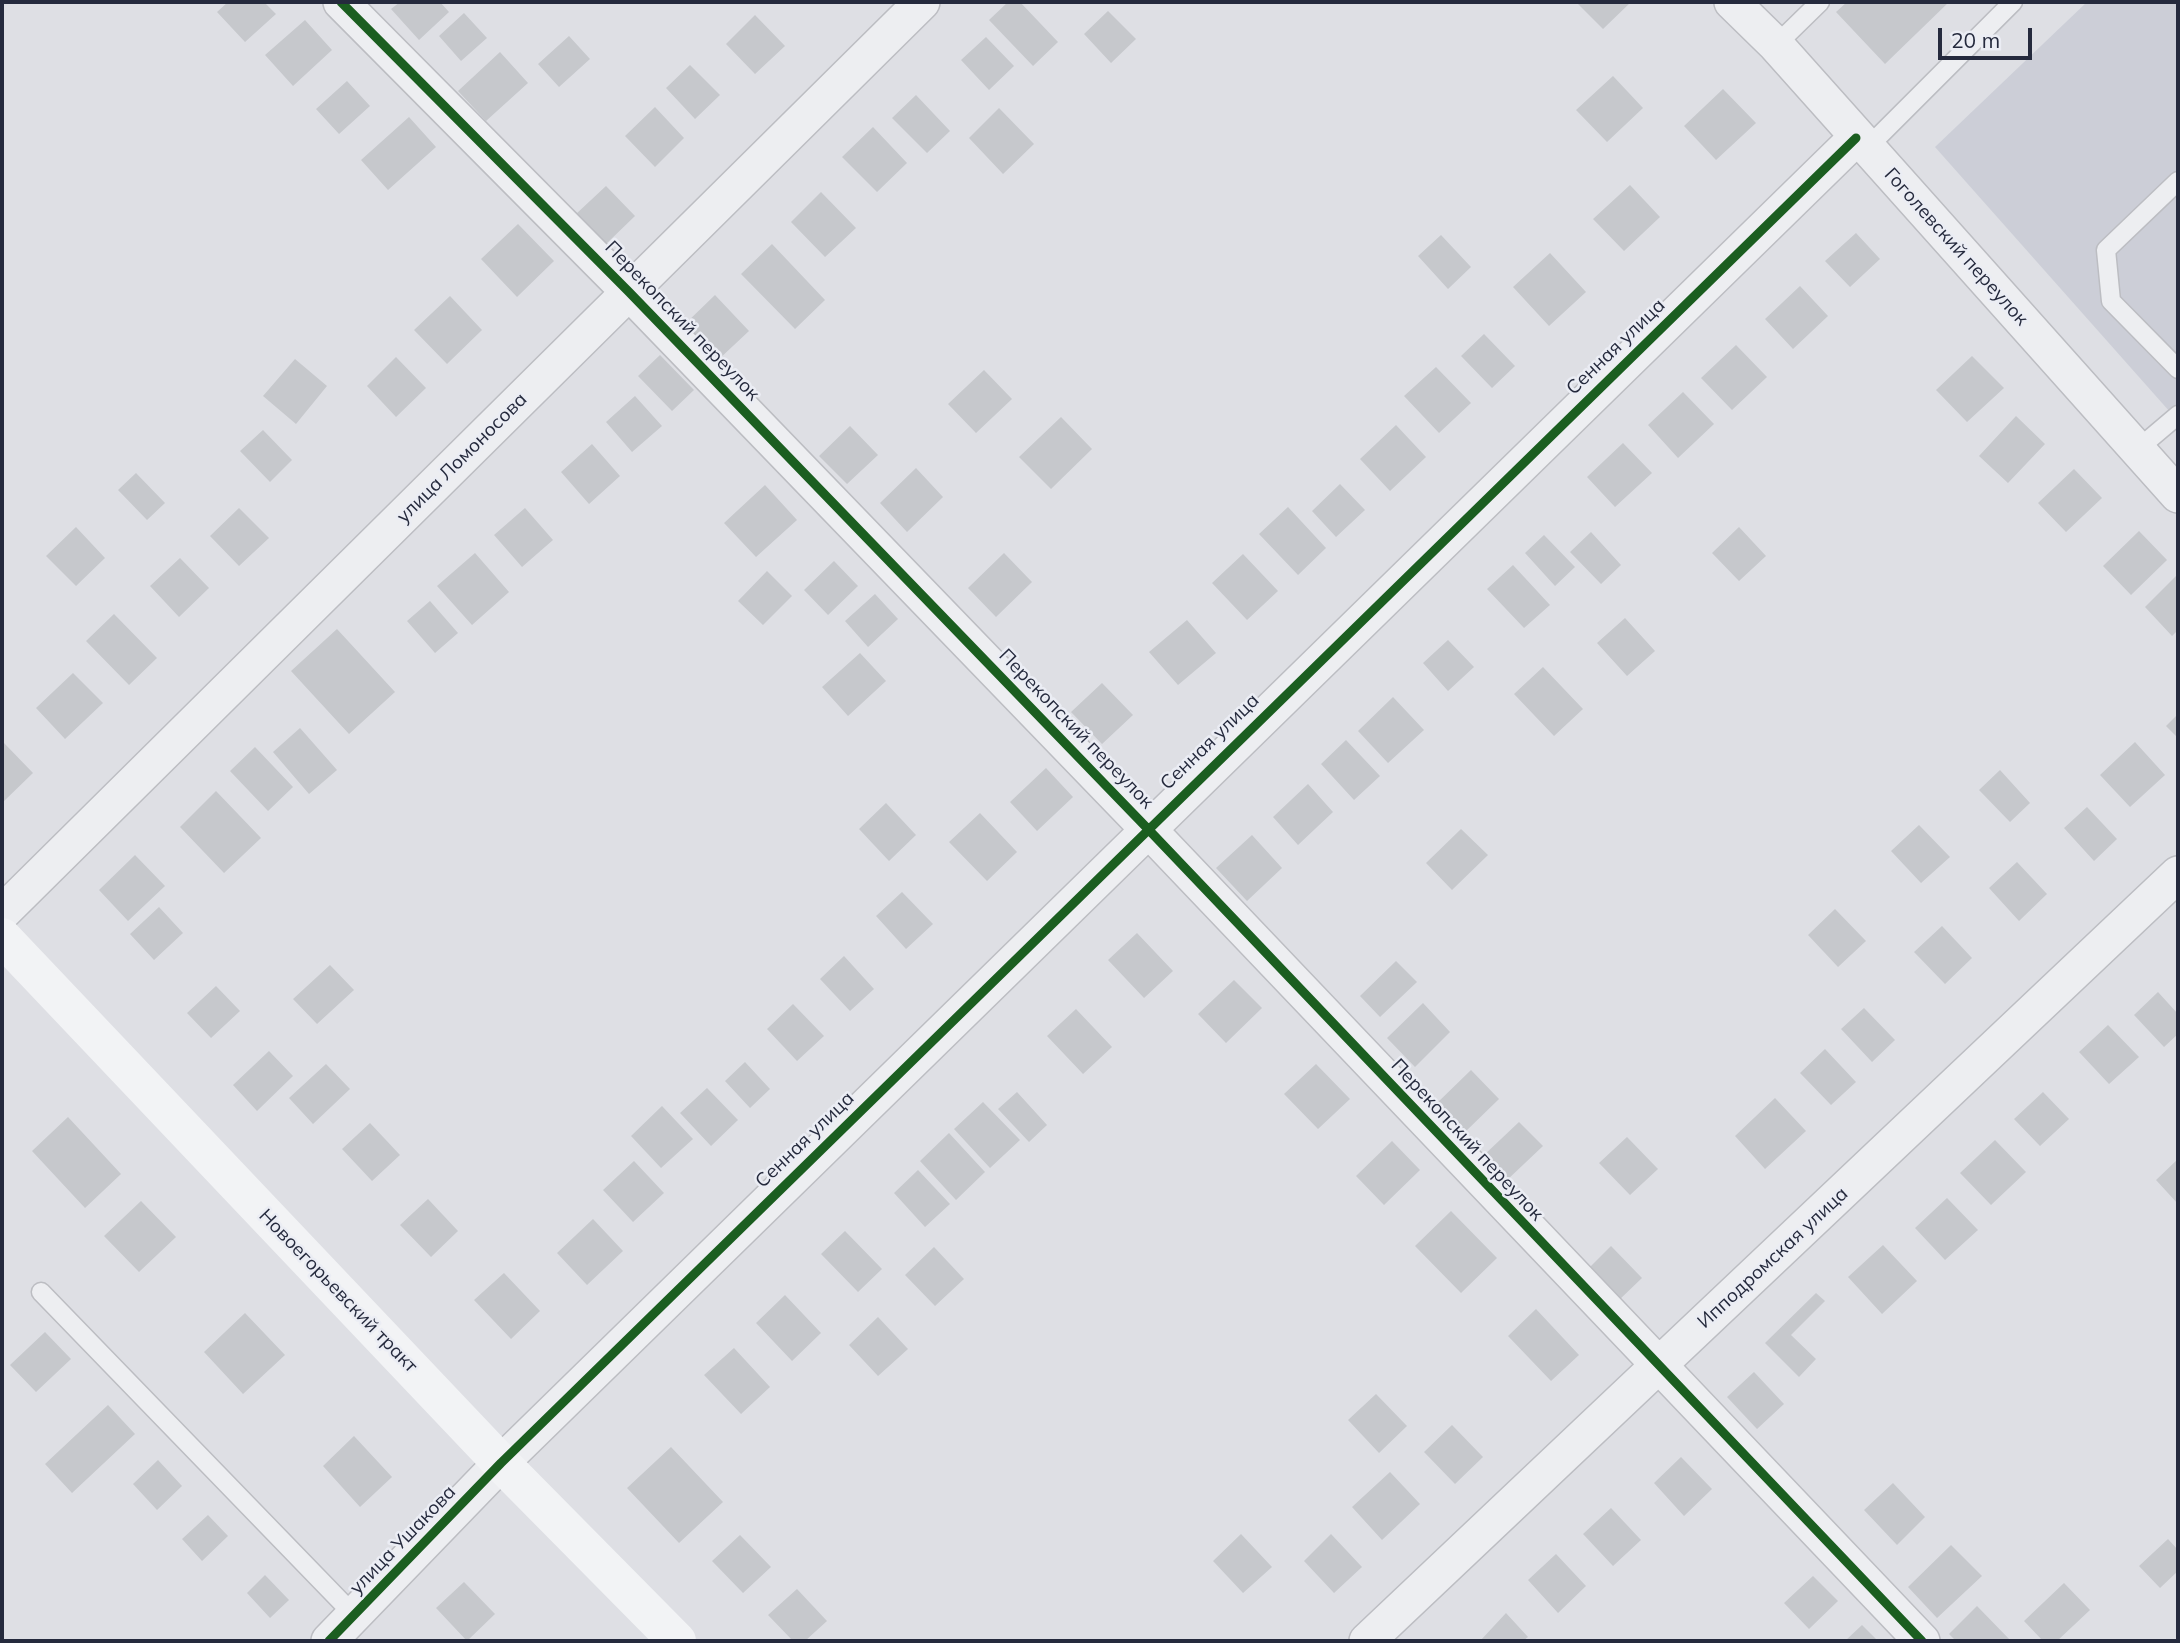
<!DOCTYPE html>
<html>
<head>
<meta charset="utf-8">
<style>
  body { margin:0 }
  #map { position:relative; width:2180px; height:1643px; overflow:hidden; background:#dedfe4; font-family:Mulish,sans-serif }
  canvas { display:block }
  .frame { position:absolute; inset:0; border:4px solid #252a3d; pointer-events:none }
  .scale { position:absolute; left:1938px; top:28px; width:94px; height:32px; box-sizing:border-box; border:4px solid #252a3d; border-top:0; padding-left:9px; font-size:21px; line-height:24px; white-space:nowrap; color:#252a3d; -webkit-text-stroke:5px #ebedf4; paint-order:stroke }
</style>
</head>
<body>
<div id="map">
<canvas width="2180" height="1643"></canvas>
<div class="frame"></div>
<div class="scale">20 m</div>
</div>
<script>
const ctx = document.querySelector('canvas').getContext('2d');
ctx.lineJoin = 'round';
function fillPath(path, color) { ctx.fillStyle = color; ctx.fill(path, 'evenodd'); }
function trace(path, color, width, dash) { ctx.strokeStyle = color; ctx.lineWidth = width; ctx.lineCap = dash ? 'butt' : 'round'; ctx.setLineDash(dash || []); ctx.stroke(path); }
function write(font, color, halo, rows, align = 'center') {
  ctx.font = font + ' Mulish,sans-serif'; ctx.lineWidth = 5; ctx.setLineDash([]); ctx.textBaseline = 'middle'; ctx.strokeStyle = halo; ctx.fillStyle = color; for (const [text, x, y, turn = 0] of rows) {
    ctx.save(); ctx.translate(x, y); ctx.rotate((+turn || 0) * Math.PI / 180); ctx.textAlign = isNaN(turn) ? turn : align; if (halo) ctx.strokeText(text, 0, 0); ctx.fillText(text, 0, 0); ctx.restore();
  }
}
const built = new Path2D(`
  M2087,2H2178V421L1935,147Z`);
const building = new Path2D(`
  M228,2H264L276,14L245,42L217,12Z
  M400,2H440L449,12L419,40L391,9Z
  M1008,2H1020L1058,42L1033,66L989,20Z
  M1576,2H1631L1603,29Z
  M1847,2H1949L1885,64L1836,12Z
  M1108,11L1136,39L1111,63L1084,34Z
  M464,13L487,38L461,61L439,36Z
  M755,15L785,46L755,74L726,44Z
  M305,20L332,50L293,86L265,55Z
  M569,36L590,59L559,87L538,64Z
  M986,37L1014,66L989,90L961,60Z
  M500,52L528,83L486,121L458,91Z
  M690,65L720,95L695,119L666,88Z
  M1613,76L1643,108L1607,142L1576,110Z
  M347,81L370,106L339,134L316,109Z
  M1723,89L1756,123L1716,160L1684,126Z
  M916,95L950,131L927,153L892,118Z
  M655,107L684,138L655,167L625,136Z
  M999,108L1034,144L1003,174L969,138Z
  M409,117L436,147L388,190L361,160Z
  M873,127L907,163L877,192L842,157Z
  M1630,185L1660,217L1624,251L1593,219Z
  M606,186L635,216L605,245L576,214Z
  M821,192L856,228L825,257L791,222Z
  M518,224L554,261L517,297L481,259Z
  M1856,233L1880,259L1850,287L1825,261Z
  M1441,235L1471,267L1448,289L1418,256Z
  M772,244L825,300L795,329L741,274Z
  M1550,253L1586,292L1549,326L1513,287Z
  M1800,286L1828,316L1793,349L1765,319Z
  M715,295L749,331L718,360L684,325Z
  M450,296L482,330L447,364L414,330Z
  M1484,334L1515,366L1492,388L1461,356Z
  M1736,345L1767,377L1732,410L1701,378Z
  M660,355L694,390L672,411L638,376Z
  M1972,356L2004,388L1967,422L1936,390Z
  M396,357L426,388L396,417L367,386Z
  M295,359L327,386L296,424L263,396Z
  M1436,367L1471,403L1439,433L1404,396Z
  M984,370L1012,399L976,433L948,404Z
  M1683,392L1714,424L1678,458L1648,425Z
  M635,396L662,426L632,452L606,422Z
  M2016,416L2045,444L2008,483L1979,456Z
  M1061,417L1092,449L1051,489L1019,457Z
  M1396,425L1426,457L1390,491L1360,459Z
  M850,426L878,455L847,484L819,456Z
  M263,430L292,460L270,482L240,451Z
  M1623,443L1652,473L1615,507L1587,477Z
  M592,444L620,476L589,504L561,472Z
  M916,468L943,497L907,532L880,503Z
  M2074,469L2102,498L2066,532L2038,503Z
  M136,473L165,503L147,520L118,490Z
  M1340,484L1365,510L1336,537L1312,511Z
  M765,485L797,520L756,557L724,523Z
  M1288,507L1326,548L1298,575L1259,534Z
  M239,508L269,538L239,566L210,536Z
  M525,508L553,540L522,567L494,535Z
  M76,527L105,558L76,586L46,556Z
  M1739,527L1766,556L1739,581L1712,553Z
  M2139,531L2167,560L2131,595L2103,566Z
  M1591,532L1621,565L1601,584L1570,552Z
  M1544,535L1575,567L1555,586L1525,553Z
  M475,553L509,592L472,625L437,586Z
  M1004,553L1032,582L996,617L968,588Z
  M1243,554L1278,591L1247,620L1212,583Z
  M180,558L209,588L179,617L150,586Z
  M834,561L858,586L828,615L804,590Z
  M1513,565L1550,605L1524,628L1487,589Z
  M767,571L792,596L763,625L738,601Z
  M2178,574V630L2172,636L2145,607Z
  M875,594L898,619L868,647L845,621Z
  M430,601L458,633L435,653L407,621Z
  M114,614L157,658L129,685L86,641Z
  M1625,618L1655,651L1627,676L1597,643Z
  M1187,620L1216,653L1178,685L1149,652Z
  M337,629L395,692L349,734L291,671Z
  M1448,640L1474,667L1448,691L1423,663Z
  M860,653L886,681L848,716L822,687Z
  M1543,667L1583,709L1554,736L1514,694Z
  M73,673L103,703L65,739L36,708Z
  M1102,683L1133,715L1102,744L1071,712Z
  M1393,697L1424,730L1388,763L1358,731Z
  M2178,714V738L2166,726Z
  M300,728L337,770L309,794L273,752Z
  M1346,740L1380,776L1354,800L1321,764Z
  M2135,742L2165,775L2130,807L2100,775Z
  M4,743L33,773L2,803V744Z
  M255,747L293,787L268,811L230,771Z
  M1046,768L1073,797L1037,831L1010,802Z
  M2000,770L2030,803L2010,822L1979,790Z
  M1308,784L1333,812L1298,845L1273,817Z
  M216,791L261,838L224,873L180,827Z
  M886,803L916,835L889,861L859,829Z
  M2087,807L2117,839L2094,861L2064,828Z
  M980,813L1017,852L987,881L949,842Z
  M1919,825L1950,857L1921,883L1891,851Z
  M1461,829L1488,855L1452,890L1426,863Z
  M1252,835L1282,868L1247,901L1216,868Z
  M135,855L165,886L128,921L99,890Z
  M2017,862L2047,894L2019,921L1989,888Z
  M902,892L933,924L906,949L876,916Z
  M159,907L183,933L154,960L130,934Z
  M1835,909L1866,941L1838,967L1808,935Z
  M1942,926L1972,958L1945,984L1914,952Z
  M1137,933L1173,971L1144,998L1108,960Z
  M844,956L874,989L850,1011L820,979Z
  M1396,961L1417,982L1380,1017L1360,996Z
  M330,965L354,990L317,1024L293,999Z
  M1234,980L1262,1008L1226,1043L1198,1014Z
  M216,986L240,1011L211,1038L187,1013Z
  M2158,992L2178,1014V1034L2164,1047L2134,1015Z
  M1423,1003L1450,1032L1415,1067L1387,1038Z
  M793,1004L824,1036L797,1061L767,1029Z
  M1864,1008L1895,1040L1872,1062L1841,1029Z
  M1076,1009L1112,1047L1083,1074L1047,1036Z
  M2108,1025L2139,1057L2109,1084L2079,1052Z
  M1825,1049L1856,1082L1831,1105L1800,1073Z
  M269,1051L293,1076L257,1111L233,1085Z
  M745,1062L770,1089L750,1108L725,1081Z
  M326,1064L350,1089L313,1124L289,1098Z
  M1316,1064L1350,1099L1318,1129L1284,1094Z
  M1471,1070L1499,1099L1463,1134L1435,1105Z
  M707,1088L738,1120L711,1146L680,1113Z
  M1017,1092L1047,1125L1029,1142L998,1109Z
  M2043,1092L2069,1119L2040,1146L2014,1119Z
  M1775,1098L1806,1131L1765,1169L1735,1136Z
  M983,1102L1020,1140L990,1168L954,1129Z
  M662,1106L693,1139L661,1168L631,1136Z
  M68,1117L121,1174L85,1208L32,1151Z
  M1519,1122L1543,1146L1506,1181L1483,1156Z
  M370,1123L400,1155L372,1181L342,1149Z
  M949,1133L985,1172L956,1200L920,1161Z
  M1627,1137L1658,1169L1630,1195L1599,1163Z
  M1995,1140L2026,1172L1991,1205L1960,1173Z
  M1392,1141L1420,1170L1384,1205L1356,1176Z
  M2178,1159V1204L2156,1180Z
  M634,1161L664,1193L633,1222L603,1190Z
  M918,1170L950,1204L925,1227L894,1193Z
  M1947,1198L1978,1230L1945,1260L1915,1228Z
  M428,1199L458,1231L431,1257L400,1225Z
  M141,1201L176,1237L139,1272L104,1236Z
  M1451,1211L1497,1258L1461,1293L1415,1246Z
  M593,1219L623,1251L587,1285L557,1253Z
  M845,1231L882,1269L858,1292L821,1254Z
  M1883,1245L1917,1281L1882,1314L1848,1277Z
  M1611,1246L1642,1278L1618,1301L1588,1269Z
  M934,1247L964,1279L935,1306L905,1275Z
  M504,1273L540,1311L511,1339L474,1300Z
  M1816,1293L1825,1301L1791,1335L1816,1359L1799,1377L1765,1343Z
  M785,1295L821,1333L792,1361L756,1323Z
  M1536,1309L1579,1355L1551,1381L1508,1336Z
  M245,1313L285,1355L243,1394L204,1352Z
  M878,1317L908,1349L878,1376L849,1345Z
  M45,1332L71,1359L36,1392L10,1365Z
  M734,1348L770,1387L741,1414L704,1375Z
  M1754,1372L1784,1404L1757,1429L1727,1397Z
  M1376,1394L1407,1426L1379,1453L1348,1420Z
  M108,1405L135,1434L72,1493L45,1464Z
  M1452,1425L1483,1457L1455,1484L1424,1452Z
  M354,1436L392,1477L360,1507L323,1466Z
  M671,1447L723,1502L679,1543L627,1488Z
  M1681,1457L1712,1489L1684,1516L1654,1483Z
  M158,1460L182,1486L157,1510L133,1484Z
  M1390,1472L1420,1504L1382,1540L1352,1507Z
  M1893,1483L1925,1517L1897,1545L1864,1510Z
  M1611,1508L1641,1540L1613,1566L1583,1534Z
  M208,1515L228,1536L202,1561L182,1539Z
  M1241,1534L1272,1567L1243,1593L1213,1561Z
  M1331,1534L1362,1567L1334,1593L1304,1561Z
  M740,1535L771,1567L743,1593L712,1561Z
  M2168,1539L2178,1550V1571L2160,1588L2139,1566Z
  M1951,1545L1982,1576L1937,1618L1908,1587Z
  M1556,1554L1586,1586L1558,1613L1528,1580Z
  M265,1575L289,1600L270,1618L247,1593Z
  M1813,1576L1838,1601L1809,1629L1784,1603Z
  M464,1582L495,1614L467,1641L436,1608Z
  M2064,1583L2090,1610L2057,1641H2043L2024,1621Z
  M797,1589L827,1621L805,1641H793L768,1615Z
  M1977,1606L2011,1641H1956L1949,1634Z
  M1506,1613L1528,1637L1523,1641H1480Z
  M1862,1625L1878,1641H1845Z`);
const lane = new Path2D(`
  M1776,45L1820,2
  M1866,149L2013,2
  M2178,181L2106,250L2111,301L2178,369
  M2139,448L2178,415
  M41,1292L355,1616`);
const street = new Path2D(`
  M341,2L629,292L1147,828L1922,1641
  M1732,2L1776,45L2178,495
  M2,913L922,2
  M329,1641L501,1463L1856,138
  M1367,1641L2178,874`);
const secondary = new Path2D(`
  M2,937L501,1463L677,1641`);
const cycleway = new Path2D(`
  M341,2L629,292L1147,828L1922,1641
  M329,1641L501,1463L1856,138`);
const streetNames = [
  ["Гоголевский переулок",1956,247,48],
  ["Перекопский переулок",682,321,46],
  ["Сенная улица",1616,347,-44],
  ["улица Ломоносова",462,458,-45],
  ["Перекопский переулок",1076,729,46],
  ["Сенная улица",1210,742,-44],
  ["Сенная улица",805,1140,-44],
  ["Перекопский переулок",1467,1140,47],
  ["Ипподромская улица",1773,1258,-43],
  ["Новоегорьевский тракт",338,1291,46],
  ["улица Ушакова",403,1540,-46]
];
fillPath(built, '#ccced7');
fillPath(building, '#c6c8cc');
trace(lane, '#bcbdc2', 21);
trace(street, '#bcbdc2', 38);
trace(lane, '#edeef1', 18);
trace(street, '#edeef1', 35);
trace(secondary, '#f2f3f5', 38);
trace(cycleway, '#1b5e20', 9);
write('19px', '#252a3d', '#ebedf4', streetNames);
</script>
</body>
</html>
